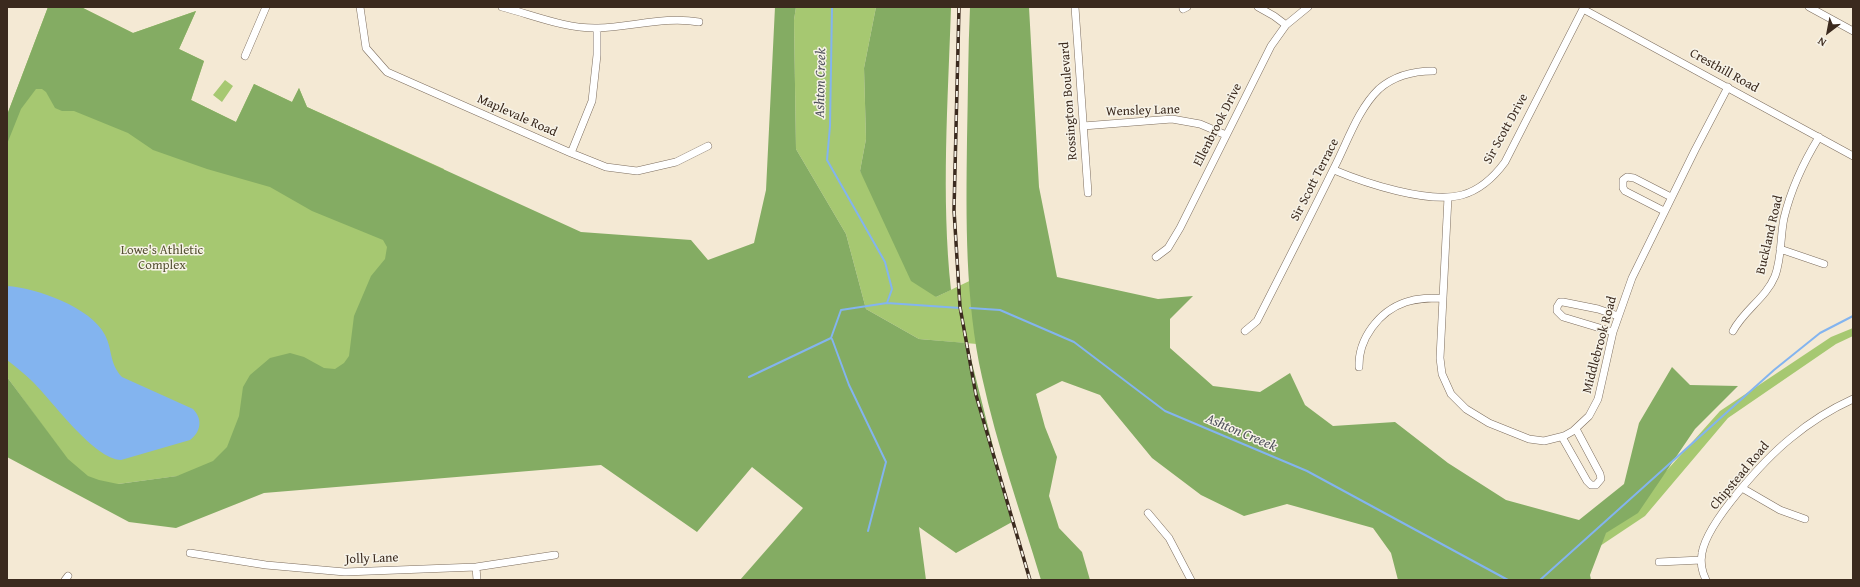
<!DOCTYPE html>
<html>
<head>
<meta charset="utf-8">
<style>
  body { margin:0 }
  #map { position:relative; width:1860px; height:587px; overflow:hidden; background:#f4e9d4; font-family:"Gentium Book Plus",serif }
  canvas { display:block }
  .frame { position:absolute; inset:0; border:8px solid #3b2a1e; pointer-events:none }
  .north { position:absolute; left:1808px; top:12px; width:40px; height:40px; -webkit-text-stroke:3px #f7f3e8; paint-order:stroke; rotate:212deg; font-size:11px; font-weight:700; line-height:16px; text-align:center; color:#3b2a1e }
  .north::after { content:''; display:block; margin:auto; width:14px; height:18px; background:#3b2a1e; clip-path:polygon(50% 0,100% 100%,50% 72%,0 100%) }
</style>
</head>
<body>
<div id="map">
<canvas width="1860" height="587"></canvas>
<div class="frame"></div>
<div class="north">N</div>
</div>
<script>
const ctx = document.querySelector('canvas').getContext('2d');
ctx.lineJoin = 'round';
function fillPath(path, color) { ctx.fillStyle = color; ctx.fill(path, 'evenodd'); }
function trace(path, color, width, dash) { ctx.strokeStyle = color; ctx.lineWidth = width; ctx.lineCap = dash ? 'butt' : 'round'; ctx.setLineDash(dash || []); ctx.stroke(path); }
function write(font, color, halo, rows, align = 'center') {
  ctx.font = font + ' "Gentium Book Plus",serif'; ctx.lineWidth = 3; ctx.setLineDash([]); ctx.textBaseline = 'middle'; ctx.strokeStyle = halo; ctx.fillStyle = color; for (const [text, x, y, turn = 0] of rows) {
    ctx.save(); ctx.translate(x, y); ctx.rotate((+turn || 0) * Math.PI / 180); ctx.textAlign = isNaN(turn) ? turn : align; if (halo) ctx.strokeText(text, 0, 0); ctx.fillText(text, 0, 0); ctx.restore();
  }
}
const green = new Path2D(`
  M48,7H81L133,33L196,11L179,49L204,61L191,100L236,122L254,84L292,102L299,88L307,107L444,169L339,387L230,469L88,488L7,377V115Z
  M796,7H876L864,68L866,139L860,171L936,297L986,273L1377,515L1125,396L1000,346L919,339L866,309L846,234L796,149L794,20Z
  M225,80L233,86L222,102L213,95Z
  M1853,328V336L1836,344L1728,418L1645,516L1567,568L1634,507L1720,411L1831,337Z`);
const forest = new Path2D(`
  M48,7H81L133,33L196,11L179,49L204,61L191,100L236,122L254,84L292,102L299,88L307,107L581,232L691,240L708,260L754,243L766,190L775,7H796L794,20L796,149L846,234L866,309L919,339L967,343L1012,522L956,553L919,527L926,580H740L803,508L752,467L697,532L601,465L264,493L176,528L129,522L7,457V377L68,459L88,476L99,480L118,484L177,476L213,461L227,447L239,416L243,387L250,375L270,358L290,353L304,357L324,368L335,369L344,363L349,356L354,316L371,276L385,259L387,247L383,240L312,211L270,187L207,169L153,150L128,133L74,111H62L55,108L46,92L42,89H36L21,109L7,144V115Z
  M876,7H951C948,101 941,196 951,290L936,297L911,281L860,171L866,139L864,68Z
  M970,7H1029L1039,187L1057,277L1158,299L1193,296L1170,319V348L1213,386L1260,392L1290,373L1305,405L1333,426L1395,422L1448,463L1506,500L1579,520L1624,484L1639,423L1672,367L1690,385L1738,386L1695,429L1638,513L1606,533L1590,575L1591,580H1398L1391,553L1373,528L1287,504L1244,516L1201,495L1152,458L1100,395L1062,381L1036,394L1045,427L1057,457L1049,496L1059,528L1082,552L1090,580H1041C1021,513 997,446 982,377C965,300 966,219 967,140C968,95 968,51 970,7Z`);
const water = new Path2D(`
  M7,286C36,288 91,307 105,335C113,351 109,363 122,377L193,409C203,419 201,432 190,440L121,460C94,459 53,402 33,382C25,374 16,367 7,360Z`);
const stream = new Path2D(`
  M832,7L830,126L827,160L885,262L892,289L887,303
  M970,308L1000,310L1074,342L1165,411L1307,471L1508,580
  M832,339L849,385L886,462L868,531
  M749,377L831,338L841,310L887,303L960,308
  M1540,580L1774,370L1820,333L1853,316`);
const minor = new Path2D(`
  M360,7L366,48L387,72L571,153L606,167L637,171L676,162L708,146
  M502,7C533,15 566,29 598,28C632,27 665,16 699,22
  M1075,7L1088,193
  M1258,7L1274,16L1286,25
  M1809,7L1853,31
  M1183,9L1187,7
  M1583,9L1853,156
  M245,56L266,7
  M1083,126L1172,119L1200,124L1226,135
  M571,153L592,101L597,55V28
  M1334,170C1365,183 1428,204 1462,195C1480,190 1494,177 1505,162L1584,7
  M1448,197L1440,358L1442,374L1451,394L1466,409L1489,423L1529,439L1544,441L1564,436L1573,431L1589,416L1598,399L1613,332L1632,278L1695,150L1728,87
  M1664,211L1625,191L1623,188V180L1627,177L1634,178L1671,197
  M1780,249L1824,264
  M1156,257L1168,248L1180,228L1271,46L1286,25L1308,7
  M1245,331L1257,321C1283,270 1309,219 1334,168C1347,143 1358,109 1379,89C1394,76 1414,71 1433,71
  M1733,331C1744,310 1766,298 1775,276C1782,257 1780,237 1784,218C1791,189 1803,163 1819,137
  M1613,332L1563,317L1557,311V307L1560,302H1563L1598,309L1618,316
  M1359,367C1358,339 1379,311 1406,302C1418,298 1430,298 1443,298
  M1562,437L1587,481L1591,485H1596L1601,479L1600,474L1576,429
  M1742,488L1780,510L1805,519
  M1148,513L1169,538L1191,580
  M190,553L266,565L345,572L476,567L555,555
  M1659,562L1701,560
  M476,567L477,580
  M65,580L68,576
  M1706,580C1702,572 1700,563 1702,553C1707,522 1765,459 1791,438C1809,423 1831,409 1853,399`);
const rail = new Path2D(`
  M959,7L954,210L960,307L976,395L1030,580`);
const streetNames = [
  ["Cresthill Road",1724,71,29],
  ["Rossington Boulevard",1069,101,-94],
  ["Wensley Lane",1143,111,-2],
  ["Maplevale Road",517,116,24],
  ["Ellenbrook Drive",1218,125,-63],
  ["Sir Scott Drive",1506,129,-61],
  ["Sir Scott Terrace",1315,180,-63],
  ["Buckland Road",1770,235,-77],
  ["Middlebrook Road",1600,345,-75],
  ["Chipstead Road",1740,476,-50],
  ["Jolly Lane",372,559,-2]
];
const parkNames = [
  ["Lowe's Athletic",162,251],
  ["Complex",162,266]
];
const waterNames = [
  ["Ashton Creek",821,83,-89],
  ["Ashton Creeek",1241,433,23]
];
fillPath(green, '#a6c871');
fillPath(forest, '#84ac63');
fillPath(water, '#83b4ef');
trace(stream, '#83b4ef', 2);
trace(minor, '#7c6d5e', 8);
trace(minor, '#fff', 7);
trace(rail, '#3b2a1e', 3.5);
trace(rail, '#f7f3e8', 2, [6]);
write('13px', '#3b2a1e', '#f7f3e8', streetNames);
write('13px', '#565233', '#f7f3e8', parkNames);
write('italic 14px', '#51535d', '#f7f3e8', waterNames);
</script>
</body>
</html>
